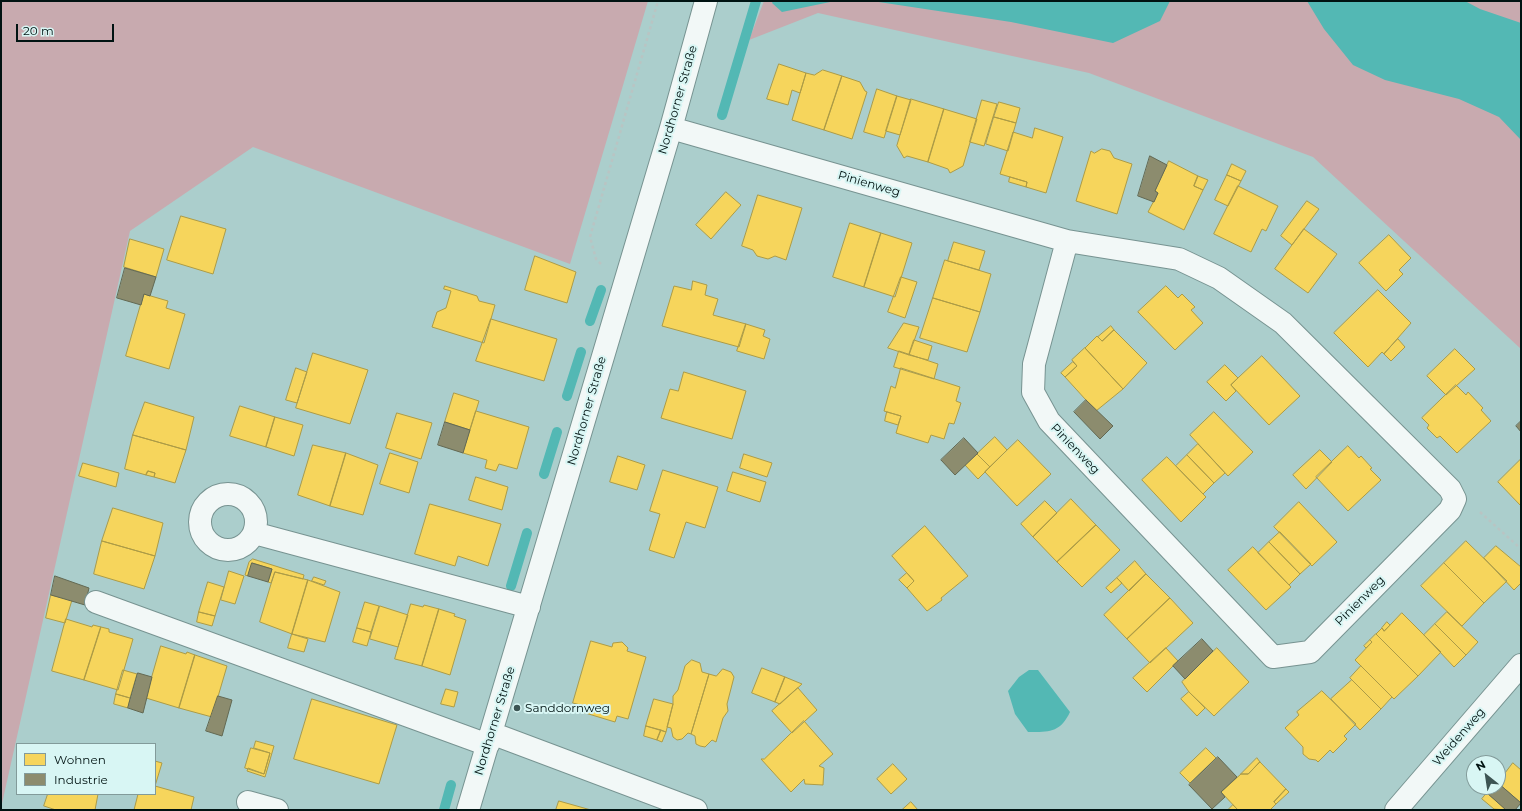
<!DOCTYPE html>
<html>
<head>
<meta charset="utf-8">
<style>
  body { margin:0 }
  #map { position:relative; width:1522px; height:811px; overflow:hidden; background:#abcecc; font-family:Montserrat,sans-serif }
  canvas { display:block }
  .frame { position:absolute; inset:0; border:2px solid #001312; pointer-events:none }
  .legend { position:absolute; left:16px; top:743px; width:140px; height:52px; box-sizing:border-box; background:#d8f6f4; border:1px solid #829b9a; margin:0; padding:5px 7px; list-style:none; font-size:12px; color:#001312 }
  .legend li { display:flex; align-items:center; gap:8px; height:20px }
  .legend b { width:20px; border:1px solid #829b9a }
  .north { position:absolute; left:1466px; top:755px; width:40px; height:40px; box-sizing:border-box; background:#d8f6f4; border:1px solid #829b9a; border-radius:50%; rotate:330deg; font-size:11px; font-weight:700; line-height:16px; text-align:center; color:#001312 }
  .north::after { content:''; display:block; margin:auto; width:14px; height:18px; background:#3c5453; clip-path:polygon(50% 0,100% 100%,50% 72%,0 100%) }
  .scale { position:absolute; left:16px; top:24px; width:98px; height:18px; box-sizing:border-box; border:2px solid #001312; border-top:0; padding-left:5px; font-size:12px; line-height:14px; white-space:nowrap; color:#001312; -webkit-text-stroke:3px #d8f6f4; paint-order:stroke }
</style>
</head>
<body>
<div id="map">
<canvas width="1522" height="811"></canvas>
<div class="frame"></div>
<ul class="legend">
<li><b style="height:11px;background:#f6d55c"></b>Wohnen</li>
<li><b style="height:11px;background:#8c8c6e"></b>Industrie</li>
</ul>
<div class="north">N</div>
<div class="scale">20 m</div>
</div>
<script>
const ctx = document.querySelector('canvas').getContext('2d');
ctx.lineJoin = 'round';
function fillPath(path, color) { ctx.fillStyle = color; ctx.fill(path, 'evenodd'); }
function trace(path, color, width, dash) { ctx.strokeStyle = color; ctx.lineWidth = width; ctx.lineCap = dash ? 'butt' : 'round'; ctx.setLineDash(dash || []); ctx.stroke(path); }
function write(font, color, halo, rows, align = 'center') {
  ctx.font = font + ' Montserrat,sans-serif'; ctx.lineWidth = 4; ctx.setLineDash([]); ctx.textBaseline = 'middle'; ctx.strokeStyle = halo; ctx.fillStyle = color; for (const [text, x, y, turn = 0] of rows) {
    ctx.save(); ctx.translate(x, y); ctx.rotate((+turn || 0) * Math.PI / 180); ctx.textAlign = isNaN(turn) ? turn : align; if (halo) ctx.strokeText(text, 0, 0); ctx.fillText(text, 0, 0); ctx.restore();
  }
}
const green = new Path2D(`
  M1,1H648L570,264L253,147L130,231L1,808Z
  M764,1H1521V349L1313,157L1089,73L818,13L749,40Z`);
const water = new Path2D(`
  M773,1H835L782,12L772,3Z
  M872,1H1170L1160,21L1113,43L1011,22Z
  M1307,1H1465L1480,9L1521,23V140L1499,117L1459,99L1385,80L1353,65L1324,29Z
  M1029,670H1038L1070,712C1060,733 1049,732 1028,732L1015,714L1008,691L1019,677Z`);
const homes = new Path2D(`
  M779,64L806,73L800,93L792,90L788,105L767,99Z
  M823,70L842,76L824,130L792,120L806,73L814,75Z
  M842,76L860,82L865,91L867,92L852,139L824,130Z
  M877,89L897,96L884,138L864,132Z
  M897,96L911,100L900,135L886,131Z
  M911,99L944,109L928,162L907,156L904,158L897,146Z
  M982,100L997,104L984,146L970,142Z
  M999,102L1020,108L1016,123L994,117Z
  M944,109L977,119L963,166L950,173L948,169L928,162Z
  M994,117L1016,123L1008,151L986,144Z
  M1035,128L1063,137L1046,193L1026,187L1027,182L1000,174L1013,132L1032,138Z
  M1102,149L1110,151L1114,158L1132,164L1117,214L1076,201L1091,151L1094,153Z
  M1169,161L1198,176L1194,186L1203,190L1184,230L1148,212L1158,193L1155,191Z
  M1232,164L1246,171L1241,181L1227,175Z
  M1227,175L1241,181L1228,206L1215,200Z
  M1198,176L1208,180L1203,190L1194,186Z
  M1010,177L1027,182L1026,187L1009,182Z
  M1238,186L1278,206L1266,231L1262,229L1251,252L1214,234Z
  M726,192L741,205L711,239L696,225Z
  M758,195L802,208L786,260L775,256L768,259L757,256L753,250L742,246Z
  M1307,201L1319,209L1292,245L1281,236Z
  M181,216L226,229L213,274L167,260Z
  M850,223L881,233L864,287L833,277Z
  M1304,229L1337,254L1308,293L1275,269Z
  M881,233L912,243L895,297L864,287Z
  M1389,235L1411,258L1399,270L1403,274L1386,291L1359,263Z
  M130,239L164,249L156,277L124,267Z
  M954,242L985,251L979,270L948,261Z
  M535,256L576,272L567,303L525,290Z
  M945,260L991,274L980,312L933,298Z
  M901,277L917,282L905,318L888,312Z
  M693,281L707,285L705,295L718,299L713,315L746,324L739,347L662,326L674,286L691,290Z
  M445,286L477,296L479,301L495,305L484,343L432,327L437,312L446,308L451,291L444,289Z
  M1166,286L1178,298L1182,294L1195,307L1191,310L1203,323L1175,350L1138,312Z
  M1378,290L1411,323L1384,354L1382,352L1368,367L1334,333Z
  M144,294L168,301L166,308L185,314L169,369L126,356Z
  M933,298L980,312L967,352L920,338Z
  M491,319L557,339L544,381L476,361Z
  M904,323L919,327L909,355L888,348Z
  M746,324L765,330L763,336L770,339L764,359L737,351Z
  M1111,326L1114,330L1102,341L1098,337Z
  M1114,330L1147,363L1123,389L1085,348L1097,336L1102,341Z
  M1398,339L1405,347L1391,361L1384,354Z
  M914,340L932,346L928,360L909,355Z
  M1085,348L1123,389L1096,411L1065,377L1077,366L1072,360Z
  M1455,349L1475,369L1446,395L1427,376Z
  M899,351L938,364L934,379L894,367Z
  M313,353L368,370L350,424L296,408Z
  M1262,356L1300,396L1269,425L1231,385Z
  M1073,362L1077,366L1065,377L1061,373Z
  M1225,365L1238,378L1231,385L1236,391L1226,401L1207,382Z
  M296,368L307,372L297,403L286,400Z
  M901,368L960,387L956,401L961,403L954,424L949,423L944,439L931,435L928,443L896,433L901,416L884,411L891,386L895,388Z
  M684,372L746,391L732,439L661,418L670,389L678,391Z
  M1456,385L1466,395L1468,392L1483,408L1481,410L1491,421L1457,453L1440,436L1437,438L1427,428L1429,425L1422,418Z
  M454,393L479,401L470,430L445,422Z
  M145,402L194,417L186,450L133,435Z
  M240,406L275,417L266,447L230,436Z
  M476,411L529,427L517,469L499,464L496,471L485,468L487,460L463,453Z
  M887,412L901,416L898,425L885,421Z
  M1214,412L1253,452L1228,476L1190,435Z
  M397,413L432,423L421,459L386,448Z
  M275,417L303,425L294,456L266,447Z
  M133,435L186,450L175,483L154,477L155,473L148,471L146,475L125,469Z
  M995,437L1007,450L990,467L977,454Z
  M1018,440L1051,474L1017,506L985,472Z
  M1198,444L1225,473L1214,483L1187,455Z
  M313,445L346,453L330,506L298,495Z
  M1348,446L1359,458L1361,456L1372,468L1370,469L1381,480L1348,511L1316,477Z
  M1320,450L1332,462L1306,489L1293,475Z
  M346,453L378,465L363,515L330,506Z
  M390,453L418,462L409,493L380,484Z
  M744,454L772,463L767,477L740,468Z
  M977,454L990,467L978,479L965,465Z
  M1187,455L1214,483L1203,494L1176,466Z
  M618,456L645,465L637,490L610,482Z
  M1167,457L1206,497L1181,522L1142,480Z
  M1521,459V506L1498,482Z
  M83,463L119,473L116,487L79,476Z
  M663,470L718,487L705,528L686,522L674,558L649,550L660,514L650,511Z
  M148,471L155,473L154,477L146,475Z
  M733,472L766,482L760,502L727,491Z
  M476,477L508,487L502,510L469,500Z
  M1071,499L1096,525L1057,562L1033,537Z
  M1045,501L1057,513L1033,537L1021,524Z
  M1299,502L1337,542L1312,566L1274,527Z
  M430,504L501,524L488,566L458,556L455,566L415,554Z
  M113,508L163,523L155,556L102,541Z
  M1096,525L1120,550L1082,587L1057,562Z
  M925,526L968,576L941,598L942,600L927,611L907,588L914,581L892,556Z
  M1280,532L1311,564L1300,574L1269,542Z
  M102,541L155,556L144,589L94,574Z
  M1466,541L1507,581L1484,603L1444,563Z
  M1269,542L1300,574L1289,585L1258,553Z
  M1496,546L1521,567V583L1514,590L1484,558Z
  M1253,547L1291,587L1266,610L1228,570Z
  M253,559L304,575L303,579L275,572L271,583L268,582L272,569L252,563L248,576L245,575L249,562Z
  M1135,561L1146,574L1129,591L1117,578Z
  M1444,563L1484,603L1462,626L1421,586Z
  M229,571L244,576L235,604L221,600Z
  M275,572L308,580L292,634L260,622Z
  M907,573L914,581L907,588L899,580Z
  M1146,574L1170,598L1127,639L1104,615Z
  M314,577L326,581L324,585L312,581Z
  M1117,578L1122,583L1111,593L1106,588Z
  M308,580L340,592L325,642L292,634Z
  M208,582L224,587L215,616L199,612Z
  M51,595L72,600L65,623L46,618Z
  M1170,598L1193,623L1150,663L1127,639Z
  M365,602L379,606L371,632L357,628Z
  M411,604L423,607L424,605L439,609L422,666L395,659Z
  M380,606L408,615L398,647L370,639Z
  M439,609L455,614L454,616L466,620L450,675L422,666Z
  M199,612L215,616L212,626L197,622Z
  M1447,612L1478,642L1466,655L1435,624Z
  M1402,613L1441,652L1418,676L1376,634L1382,628L1384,631Z
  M66,619L92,627L93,625L101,627L84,680L52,671Z
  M1387,622L1390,625L1384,631L1382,628Z
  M1435,624L1466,655L1454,667L1424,635Z
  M101,627L109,629V632L133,639L118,690L84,680Z
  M357,628L371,632L367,646L353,642Z
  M292,634L308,639L304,652L288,648Z
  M1376,634L1418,676L1394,699L1355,660L1372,642L1370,640Z
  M1370,640L1372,642L1366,648L1364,646Z
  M591,641L612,647L613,643L622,642L628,648L627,651L646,657L628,719L617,716L615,722L582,712L584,706L573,703Z
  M161,646L186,654L187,652L195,655L179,708L146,698Z
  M1166,648L1178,661L1147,692L1133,678Z
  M1217,648L1249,682L1214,716L1189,692L1182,682Z
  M195,655L227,666L212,717L179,708Z
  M692,660L700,663L702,672L709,674L691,734L688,733L682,739L677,740L673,737L671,728L667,727L673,704V696L678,690L685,666Z
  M1361,666L1392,697L1381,709L1350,678Z
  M762,668L785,677L775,702L752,693Z
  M723,669L731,672L734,677L727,704L728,711L723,718L716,742L712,740L705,747L700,746L696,744L695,736L691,734L709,674L716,676Z
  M123,670L137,674L130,698L116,694Z
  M785,677L802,684L780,704L775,702Z
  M1352,680L1381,709L1360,730L1331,699Z
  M798,688L817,710L792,733L772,711Z
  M446,689L458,692L454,707L441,704Z
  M1322,691L1356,724L1344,736L1347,739L1333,753L1330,750L1318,762L1316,760L1309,759L1303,754V747L1285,728L1299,715L1297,712Z
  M1189,692L1205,708L1197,716L1181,699Z
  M116,694L130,698L128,708L114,704Z
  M312,699L397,725L379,784L294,759Z
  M654,699L673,704L666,732L646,726Z
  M804,721L833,754L819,766L824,768L823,785L805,784L804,779L791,792L761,759H764Z
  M646,726L661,730L657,740L644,736Z
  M661,730L666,732L662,742L657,740Z
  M256,741L274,746L265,777L247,771L248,768L264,774L270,753L254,748Z
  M251,748L270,753L264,774L245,768Z
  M1206,748L1216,758L1190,783L1180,773Z
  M1257,758L1260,762L1248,774H1241Z
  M155,761L162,763L155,786Z
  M1260,762L1286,789L1274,802L1276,804L1270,810H1238L1221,792L1241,774H1248Z
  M1513,763L1521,770V803L1498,783Z
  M893,764L907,779L891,794L877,779Z
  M155,786L194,797L191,810H134L138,794H155Z
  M1286,789L1289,792L1276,804L1274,802Z
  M1487,793L1507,810L1494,809L1482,799Z
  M48,794H98L95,810H56L44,806Z
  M559,801L591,810H556Z
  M911,802L918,810H902Z
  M1233,805L1238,810H1228Z`);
const industry = new Path2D(`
  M1150,156L1167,165L1155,191L1158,193L1154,202L1138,196Z
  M125,268L156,277L150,296L144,294L141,305L117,298Z
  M1086,400L1113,426L1100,439L1074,412Z
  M1521,421V432L1516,426Z
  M445,422L470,430L463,453L438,445Z
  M964,438L978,453L955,475L941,460Z
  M252,563L272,569L268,582L248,576Z
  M55,576L89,588L85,605L51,595Z
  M1202,639L1213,651L1185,679L1173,666Z
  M138,673L152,677L143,713L128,708Z
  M218,696L232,700L222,736L206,731Z
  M1218,757L1237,777L1221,792L1225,797L1212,809L1189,785Z
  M1498,783L1521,803L1515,810H1506L1487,793L1492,787H1498Z`);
const stream = new Path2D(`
  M722,115L756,1
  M590,321L601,290
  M567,396L581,352
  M544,474L557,432
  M511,586L527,533
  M444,810L451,785`);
const path = new Path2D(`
  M601,264L596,259L590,237L658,1
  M1480,512L1521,549`);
const minor = new Path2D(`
  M671,128L1067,241L1179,259L1219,278L1283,323L1450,489L1455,499L1450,510L1310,652L1273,657L1049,421L1033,392L1034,364L1067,241
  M200 522a28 28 0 1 1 56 0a28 28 0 1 1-56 0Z
  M254,533L529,607
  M96,602L488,745
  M491,733L696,810
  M248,802L277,810
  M468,810L671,128L706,1
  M1396,810L1521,665`);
const markers = [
  [517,708,4,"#3c5453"]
];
const streetNames = [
  ["Nordhorner Straße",678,100,-74],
  ["Pinienweg",869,184,16],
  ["Nordhorner Straße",587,411,-74],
  ["Pinienweg",1075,449,46],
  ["Pinienweg",1360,601,-45],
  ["Nordhorner Straße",495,721,-73],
  ["Weidenweg",1459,737,-49]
];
const poiNames = [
  ["Sanddornweg",525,708]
];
fillPath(green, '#c8aaaf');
fillPath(water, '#53b8b4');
fillPath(homes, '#f6d55c');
trace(homes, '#ac9b46', 1);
fillPath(industry, '#8c8c6e');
trace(industry, '#626852', 1);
trace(stream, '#53b8b4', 10);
trace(minor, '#779391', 24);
trace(path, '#b9c4c3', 2.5, [3, 3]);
trace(minor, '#f2f8f7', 22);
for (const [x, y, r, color] of markers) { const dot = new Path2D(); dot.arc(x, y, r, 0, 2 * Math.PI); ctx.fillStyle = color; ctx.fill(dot); trace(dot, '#d8f6f4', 1.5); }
write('12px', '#001312', '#d8f6f4', streetNames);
write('12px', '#001312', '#d8f6f4', poiNames, 'left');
</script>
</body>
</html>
